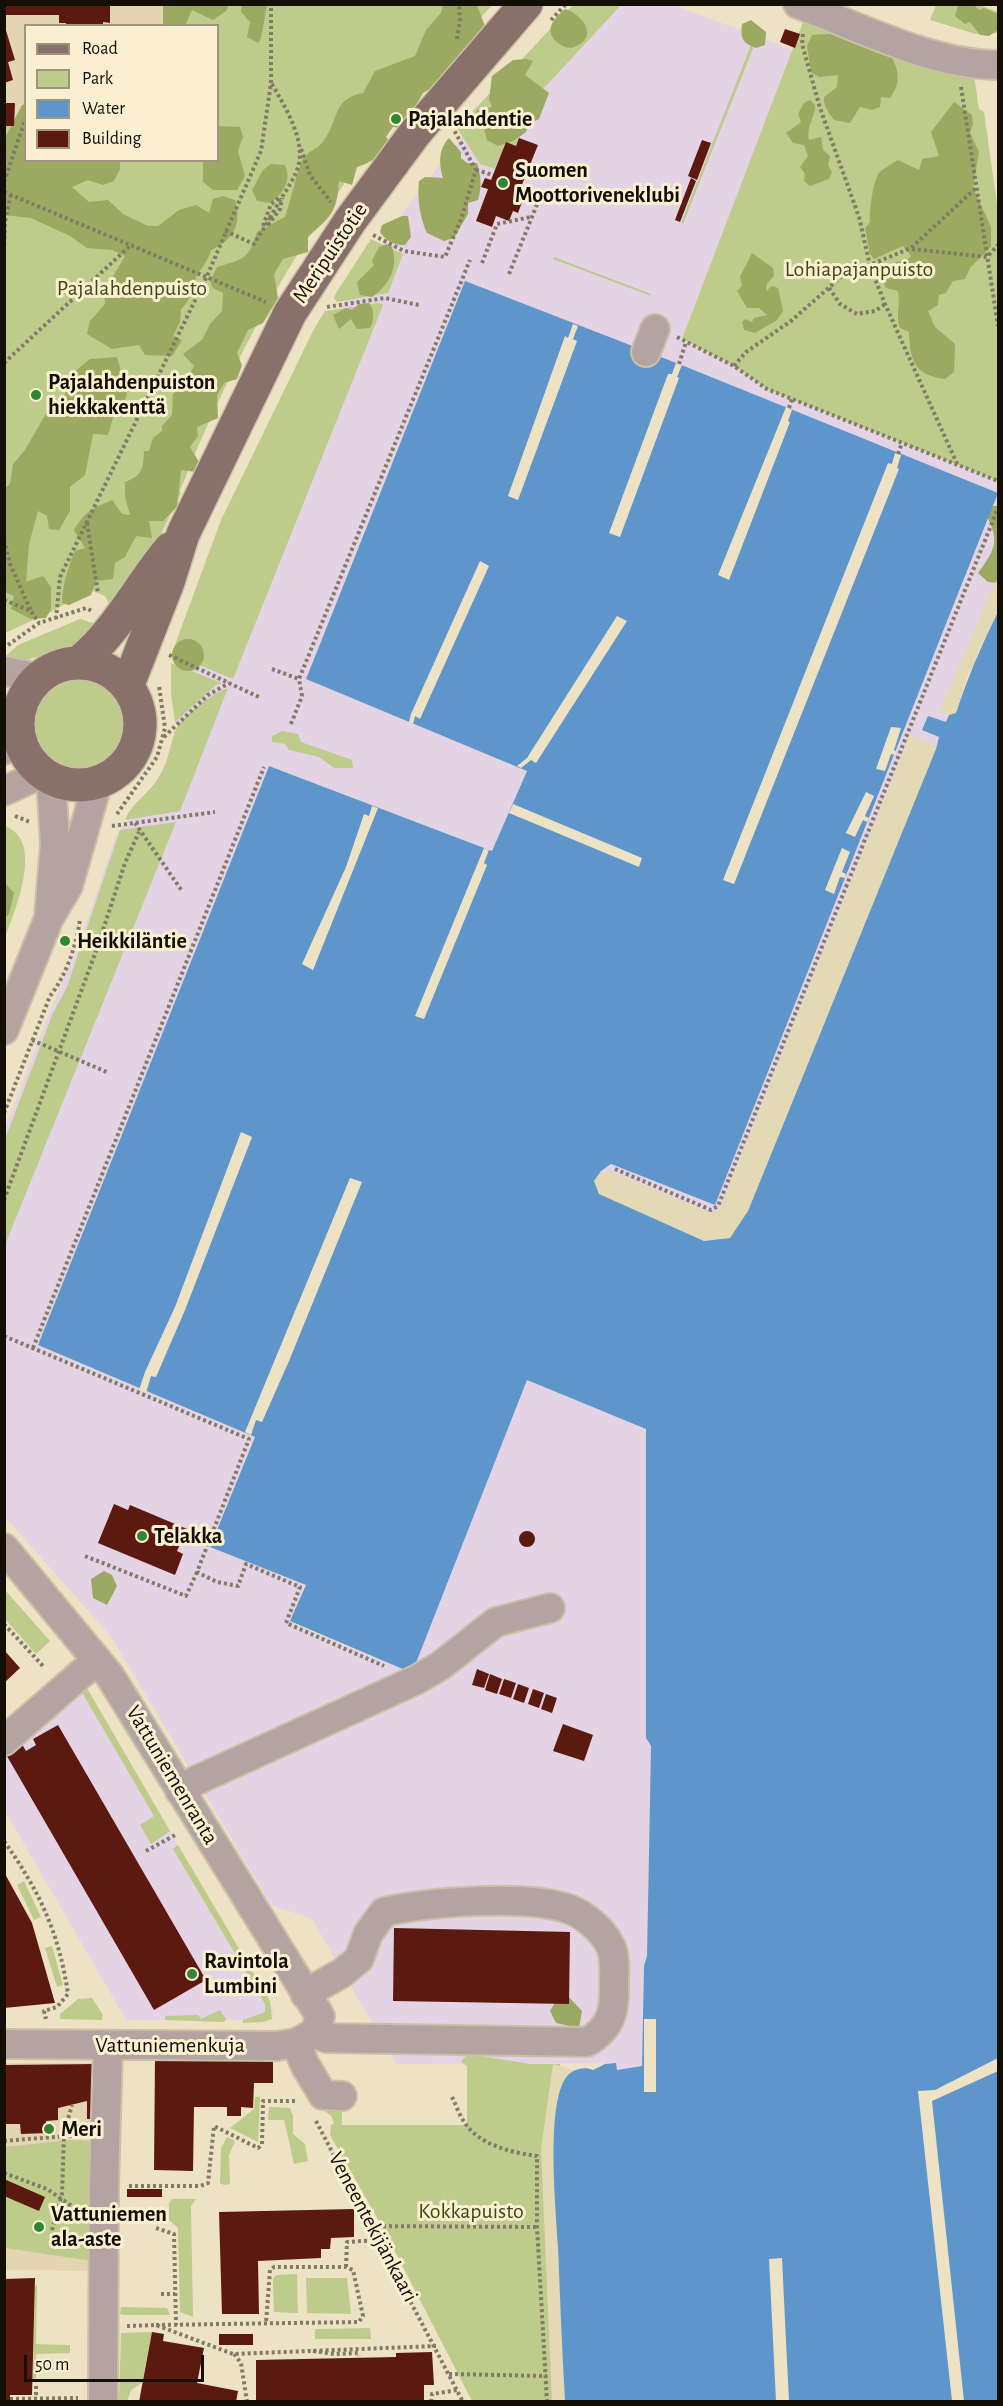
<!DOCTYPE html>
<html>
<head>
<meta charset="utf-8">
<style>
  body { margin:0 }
  #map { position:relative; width:1003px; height:2406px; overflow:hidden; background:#eee2c5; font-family:"Alegreya Sans",sans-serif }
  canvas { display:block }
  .frame { position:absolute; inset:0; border:6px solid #130f06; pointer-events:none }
  .legend { position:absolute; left:24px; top:24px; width:195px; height:138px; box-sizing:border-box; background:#fbefd2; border:2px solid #9e9580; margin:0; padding:8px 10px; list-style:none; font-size:18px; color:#130f06 }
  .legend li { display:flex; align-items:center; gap:12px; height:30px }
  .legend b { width:30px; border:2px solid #9e9580 }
  .scale { position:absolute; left:24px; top:2355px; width:180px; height:27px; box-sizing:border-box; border:3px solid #130f06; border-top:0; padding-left:8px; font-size:18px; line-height:21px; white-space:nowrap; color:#130f06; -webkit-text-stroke:4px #fbefd2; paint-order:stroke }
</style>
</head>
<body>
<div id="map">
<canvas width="1003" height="2406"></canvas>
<div class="frame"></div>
<ul class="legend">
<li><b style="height:8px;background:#89706a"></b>Road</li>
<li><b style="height:16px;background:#bdcb8b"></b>Park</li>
<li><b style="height:16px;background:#5e96cc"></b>Water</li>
<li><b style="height:16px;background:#5c190f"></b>Building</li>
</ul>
<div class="scale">50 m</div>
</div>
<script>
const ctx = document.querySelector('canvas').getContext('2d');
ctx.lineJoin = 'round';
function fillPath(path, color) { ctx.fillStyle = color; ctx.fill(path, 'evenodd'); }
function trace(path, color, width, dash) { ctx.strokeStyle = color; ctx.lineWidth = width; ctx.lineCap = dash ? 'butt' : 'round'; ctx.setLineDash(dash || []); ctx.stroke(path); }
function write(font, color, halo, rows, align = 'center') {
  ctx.font = font + ' "Alegreya Sans",sans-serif'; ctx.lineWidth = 6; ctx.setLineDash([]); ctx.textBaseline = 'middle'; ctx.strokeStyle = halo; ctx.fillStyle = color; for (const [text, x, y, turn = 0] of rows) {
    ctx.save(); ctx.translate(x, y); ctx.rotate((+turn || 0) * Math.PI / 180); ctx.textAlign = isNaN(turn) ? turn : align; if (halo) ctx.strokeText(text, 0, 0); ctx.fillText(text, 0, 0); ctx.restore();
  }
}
const built = new Path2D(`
  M5,5H168V25L26,26L25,126H5Z
  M5,2063H94L93,2271L5,2270Z`);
const industrial = new Path2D(`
  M581,5H673L794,50L682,339L734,366L767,389L998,481V612L977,653L975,664L968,673L956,713L946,723L928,716L939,738L936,749L730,1238L601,1171L611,1164L715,1205L912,709L906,457L679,364L465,282L306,679L527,770L493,851L269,766L38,1345L255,1437L210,1547L306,1585L290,1622L411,1673L527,1380L647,1429L646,1737L651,1746L647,1956L644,1966L642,2067L616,2070L615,2063L396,2064L312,1919L271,1905L110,1635L5,1517L4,1131L50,1011L80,942L116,835L166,771L178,738L174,687L327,329L406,208L452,149Z
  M71,1661L274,2011L259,2020H126L5,1811L4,1725Z`);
const green = new Path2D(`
  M168,5H492C450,52 407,99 369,150C290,254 228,369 180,491L181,493L156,544L110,606L105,596L90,590L49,613L5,633V126H25L26,160H218V26L168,25Z
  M573,5H621L519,115V138L516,146L506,143L495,169L480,164L457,128Z
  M936,5H979L998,12V33L976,34L930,20Z
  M803,22L974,75L979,109L984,112L998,211V481L767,389L734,366L682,339Z
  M753,40L756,41L683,224L681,223Z
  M371,239L403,254L388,293L337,302L334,298L336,293Z
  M554,257L651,294V296L553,259Z
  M379,303L383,305L233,679L178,656L173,650L221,520L314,329L325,311Z
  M80,619L103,626L83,644L19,662L5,657L18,645Z
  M171,663L222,683L216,685L175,722L171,694Z
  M34 723a45 45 0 1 1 90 0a45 45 0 1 1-90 0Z
  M228,688L180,811L125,820C132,803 147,795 157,780C168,764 169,749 175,732C180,717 214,692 228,688Z
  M282,731L298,734L301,742L352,760L353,768H334L319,757L289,750L285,744L272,742V736Z
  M176,822L5,1245V1139L53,1013L67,987L120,830Z
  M5,826C45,841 15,910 5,938Z
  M5,1590L50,1641L36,1654L5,1619Z
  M84,1683L170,1831L151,1844L140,1825L154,1816L80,1689Z
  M178,1845L270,2001L272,2019L262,2022L243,2023V2020L265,2012V2004L173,1849Z
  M24,1881L41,1917L34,1920L17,1885Z
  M52,1946L63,1985L57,1987L45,1948Z
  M92,1998L103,2015L102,2020L60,2019V2014L78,1999Z
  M220,2010L226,2019L224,2022L165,2020V2016L198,2015L201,2019Z
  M468,2054L530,2064H560L565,2401H472L384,2230L330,2135L331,2125L334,2124L332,2117L325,2111L342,2110V2125H467V2066L461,2062Z
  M255,2097H260L258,2142L230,2128L254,2109Z
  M269,2107L290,2108L293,2116V2134L305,2144L308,2161L294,2164L284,2120H268Z
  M227,2137L235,2141L229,2155L230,2184L224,2185L220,2183L221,2148Z
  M70,2140L94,2141L93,2261L5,2248V2147Z
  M172,2199H196L191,2206L193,2317L180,2312L178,2228L169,2220V2203Z
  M297,2274L298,2313L274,2312L273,2279L276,2275Z
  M306,2278H347L351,2314L307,2313Z
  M35,2285L37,2286L36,2344L70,2345V2353L36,2354V2378L33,2379Z
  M121,2307L167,2308L170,2315H124L120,2314Z
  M370,2328L371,2339H315V2329Z
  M152,2332L142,2383L131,2390L127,2401H119L121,2333Z`);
const forest = new Path2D(`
  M973,4L979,10L984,8L998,14V30L989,36L980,35L970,22L965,24L955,16L958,6Z
  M163,5V4L228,5L227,10L213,20L192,10L185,26L163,25Z
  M242,5H267L261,38L258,43L247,37L250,22L241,12Z
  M443,5H477L486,29L476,43L460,53L457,69L444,72L440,83L423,93L403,128L393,127L386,137L395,147C381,153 372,163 357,167L352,185L339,181C337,213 331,216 308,237V252L283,259L274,274L278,298L263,323L248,330L237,353L242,365L237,379L224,383L217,396L218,418L197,427L198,436L190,447L199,462L196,472L181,470L177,507L163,521H149L152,538L136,536L125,557L115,563L113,579L96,581L91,595L69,605L62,603C62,586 68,568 75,551L85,548L74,530C84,512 93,508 112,500L122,514L130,515L125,497V482C143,475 143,469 144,451H149L153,438L162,431V426L172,415L173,394L184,384L194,366L183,354L202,340L210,324L222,311L223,293L213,288L210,281L217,267C244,259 249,259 257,232L285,217C291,199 295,180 301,163C305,152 314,151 321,144C340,123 330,99 363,93L375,71L415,56L426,30L441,13Z
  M565,9C584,15 599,38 574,47C569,49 565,47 561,45C542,33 552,20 565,9Z
  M751,20L766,32L765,45L756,48C743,43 740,39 742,24Z
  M838,29L865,41V47L877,53H889C899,69 902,82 890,98L881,97L880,107L872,110L860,107L850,123L834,120C829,113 823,106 824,97L837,87L838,75L819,77L811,72L807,46L812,35L829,34Z
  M527,59L533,61L525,75L549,93L539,119L529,124L526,132L513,141L498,146L487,140L483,124L476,117L477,110L492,107L489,99L492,76L513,60Z
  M810,100L815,105C815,119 806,125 809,140L821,137L823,150L830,156L828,165L832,172L829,179L810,186L804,181L805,174L800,167L808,156L804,145L793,143L786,133L801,122L798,114L804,103Z
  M954,102L972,115L973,124L970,133L979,152L973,188L991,227V247L970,268L965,279L953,281L946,293L939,295L938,305L928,311L935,327L955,344L954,372L945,379C915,375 910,362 909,332L900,328C895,315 901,305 898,291L886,288L880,276L896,262L906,261L911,256L903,246L874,259L870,254L865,228L870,222C869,212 873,177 881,171C886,167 892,164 898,160L919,170L922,159L939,156L931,132Z
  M25,104L26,160L120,161V169L114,181L103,185L88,180L72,187L89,202L108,200L123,214L148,226H158L179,210L196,205L209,213L213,199L223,196L235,200C242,225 234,239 211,250C208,263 199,269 195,280C190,292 192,299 181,309L180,322L173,336L182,340L172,356L145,355L139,345L112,349L87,334L90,321L105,304L104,292L125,256L112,250L87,248L70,236L31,218L5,215L4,140L22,105Z
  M218,126L240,127L243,137L238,151L245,176L237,190H213L203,182V161L218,160Z
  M449,138L461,152V158L467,163H477C481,175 482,188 478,200L468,203V214L454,238L444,241L427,233C420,218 417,199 419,181L425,177L443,178C439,165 438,149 449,138Z
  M271,164L285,165C292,181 283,193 271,203L257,201L252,190L263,170Z
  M402,216H408L411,237L405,245C395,246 385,240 380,232L382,225Z
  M387,244L392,247C399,267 389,285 372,297L360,295L357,282L374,265L372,261L379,247Z
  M752,253L773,268L774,276L767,284L766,291L772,286L778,288L783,311L777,320L755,333L744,330L742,322L745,319L752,322L754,318L767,315L759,308H747L737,291L742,286L740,277Z
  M369,303C375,310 374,321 370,328L357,329L351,319L339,329L333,315L346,308L352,310L359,304Z
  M117,357L127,394L122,408L114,414L108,435L93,434L85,475L70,487V511L59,530L49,529L47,516L38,511L29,544L26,582L43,576L51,587V609L46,618L31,619L11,609L14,596L5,592V488L10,484L13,464L25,450L48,410L65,394L74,372L90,359Z
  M988,506H998V583L988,582L978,573C996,549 1000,540 985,513Z
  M172 655a16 16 0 1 1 32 0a16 16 0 1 1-32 0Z
  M5,883L14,893L9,914L5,918Z
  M104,1571L112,1575L117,1586L107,1605L93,1598L91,1579Z
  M562,1990L582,2011L579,2028L556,2023L550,2011Z`);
const sand = new Path2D(`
  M998,579V612L977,653L975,664L968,673L956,713L949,715L939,711L993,586Z
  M910,735L935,746L936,749L748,1211L730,1238L704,1241L598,1194L594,1181L601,1171L612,1172L711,1213L720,1209Z
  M553,2064L574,2070L565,2078V2401L552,2402L541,2149Z`);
const water = new Path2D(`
  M465,281L679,364L998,493L715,1205L611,1164L601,1171L594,1181L599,1194L704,1241L730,1238L748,1211L936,749L939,737L922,730L928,716L946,722L949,715L956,713C968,677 981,646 998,612V2401H565C562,2350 560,2298 558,2246C556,2209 546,2109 565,2079C571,2069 584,2066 593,2070L605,2064L616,2063L617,2070L642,2066L644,1966L647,1956L651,1746L646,1738V1429L527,1380L412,1673L290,1621L306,1585L210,1547L255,1437L38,1345L269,766L492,851L527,771L306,679Z`);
const pier = new Path2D(`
  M573,324L578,326L573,339L577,341L518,500L508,496L565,336L568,338Z
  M676,363L682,365L677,377L679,378L620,537L609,533L668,374H672Z
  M786,407L792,410L788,421L790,422L729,580L718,575Z
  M895,453L901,455L897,468L899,469L734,884L723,880L888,463L892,464Z
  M480,561L489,566L420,719L415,716L413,724L409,722L411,714Z
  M617,616L627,621L536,763L531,760L521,768L517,766L527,758Z
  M891,727L901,728L894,750L896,752L895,755L891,754L885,771L876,769Z
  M866,792L874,796L865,816L869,818L867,822L863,820L855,837L846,833Z
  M513,804L642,858L639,867L509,813Z
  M372,806L378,808L313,970L302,964L346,867L364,814L369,816Z
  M484,848L489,850L484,863L487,865L424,1019L415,1016Z
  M842,848L850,852L842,872L846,874L845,878L840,877L834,894L825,890Z
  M241,1132L252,1137L185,1310L156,1377L151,1376L146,1393L139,1390L145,1372L175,1307Z
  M350,1178L362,1182L289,1361L262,1422L256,1420L251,1435L245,1432Z
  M644,2019H656V2092H644Z
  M998,2058V2071L932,2101L964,2401H952L918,2091L935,2090Z
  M782,2258L786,2341L789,2401H776L773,2340L769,2259Z`);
const building = new Path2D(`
  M4,4H110V23L103,22V26H66V23H59V15H4Z
  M4,24L15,60L8,62L13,80L4,83Z
  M785,29L800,34L795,48L780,42Z
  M4,103H15L14,126H4Z
  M519,138L538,145L519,192L525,194L518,213L513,211L509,221L496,216L492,227L476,221L488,189L481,187L485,178L491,180L506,142L516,146Z
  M702,140L711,143L697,180L688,176Z
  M691,178L696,181L680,222L675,220Z
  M114,1504L128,1510L130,1505L187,1529L177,1551L183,1554L175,1575L98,1543Z
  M519 1539a8 8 0 1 1 16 0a8 8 0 1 1-16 0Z
  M4,1650L20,1668L4,1683Z
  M477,1669L489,1674L484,1688L472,1685Z
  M490,1674L502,1679L497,1694L485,1690Z
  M504,1679L516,1683L511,1698L499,1694Z
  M518,1684L529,1688L524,1703L513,1699Z
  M533,1689L544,1693L539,1708L528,1704Z
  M546,1694L557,1698L552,1713L541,1709Z
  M563,1724L593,1735L584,1761L553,1751Z
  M58,1725L206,1980L154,2010L4,1751L20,1741L26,1751L36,1745L33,1739Z
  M4,1872L32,1923L55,2003L4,2008Z
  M394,1928L570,1932L569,2004L393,2001Z
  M155,2060L273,2061V2083H254L253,2108L241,2107V2116H227V2107H194L193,2171L154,2170Z
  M96,2064L93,2119H87V2101L58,2108V2120L46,2121L47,2133L21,2134L20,2124H4V2065Z
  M4,2179L45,2197L39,2211L4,2196Z
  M127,2189H162V2197H127Z
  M354,2209V2237L331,2238L330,2249H321V2258L258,2261L259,2314H222L219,2212Z
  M35,2278L32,2395H10V2402H4V2279Z
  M152,2332L164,2334L163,2341L204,2348L197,2383L238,2391L236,2402H139Z
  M219,2334H253V2345H219Z
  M432,2352L434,2385H424V2402H256V2360L396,2357V2353Z`);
const path = new Path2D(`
  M551,20L566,4
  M803,34L802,44L820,108L859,217L870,266L885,304L958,466
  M457,39L460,20L459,4
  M272,84C285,107 308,143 297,170C292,183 283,195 276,207
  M961,87L998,326
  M301,149L310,175L331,202
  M476,170L493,175
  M4,182L25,120
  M4,192L266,302
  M268,225L280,209L282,198
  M263,226L271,204L280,197
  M225,231L254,244L270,218
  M373,235L404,251L445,257L461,219L476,170L454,130
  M912,249L987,257L998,245
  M4,251L5,222L11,194
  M482,263L497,224L531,217
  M509,274L538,202
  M829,288L840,304L857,314L875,311L885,304
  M327,307L385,298L419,305
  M677,337L734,366L767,389L998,481
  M4,363L132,244
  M679,364L686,342
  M734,366L746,352L791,321L841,277L911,248L977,187
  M789,408L792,399
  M898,454L902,443
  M87,523L98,593
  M4,540L10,564L31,611
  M4,600L31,611L39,623
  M56,619L60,577L207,276L261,151L271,83V4
  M8,645L39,623L86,608L92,611
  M169,655L261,698
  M272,669L299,679
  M291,724L302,696L299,679L470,260
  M164,737L208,695L229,683
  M117,814L157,757L165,728L159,686
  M15,816L30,822
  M135,823L182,891
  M112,826L215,812
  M32,1040L109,1073
  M4,1113L50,996C66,976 77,944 80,919
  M615,1169L711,1210L718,1206L998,508
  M4,1200L96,951L125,863L139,832
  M4,1336L249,1439L197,1572L217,1582L238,1586L246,1564L300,1587L286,1623L384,1666
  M33,1348L264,767
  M85,1556L186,1596L197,1572
  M4,1624L43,1666
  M4,1841C40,1892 59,1933 68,1994L57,2007L44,2011L46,2019
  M146,1851L177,1834
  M452,2097C456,2105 459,2115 465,2123C479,2145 513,2153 537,2156V2227L547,2402
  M316,2121L463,2402
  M4,2141L79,2135
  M4,2173L47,2189L80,2212
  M129,2186H200L208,2183L214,2126L258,2148L262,2145L263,2101H298
  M371,2226L537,2227
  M156,2228L174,2234L176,2325
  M52,2230L62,2194L64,2133L72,2105
  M346,2267L347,2242L378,2240
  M161,2294H175
  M156,2325L359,2322L363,2316L353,2270L346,2267H274L270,2270L266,2323
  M127,2326L156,2325L233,2354L436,2346
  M313,2351L334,2354L358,2353L359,2356
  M234,2354L241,2363L247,2402
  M449,2374L547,2376
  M36,2386V2398
  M10,2399L78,2398
  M431,2402L432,2394L457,2390`);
const minor = new Path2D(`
  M798,4C859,27 933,65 998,65
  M646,352L655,329
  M4,671L40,678
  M4,750L19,730
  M4,791L43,773
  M49,916L55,844L51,778
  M4,1030L49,918L68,886L98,781
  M4,1548L110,1676L320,2016L315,2033L296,2043L277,2046L4,2044
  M4,1741L97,1660
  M180,1791L195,1781L416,1680L440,1666L496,1622L550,1608
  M305,1994L342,1973L359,1959L368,1934L384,1912C427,1902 528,1894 569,1909C585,1915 602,1930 610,1945C616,1956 614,1972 614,1985C615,2011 611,2028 587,2042L326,2038L315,2033
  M296,2043L305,2065L323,2095L342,2096
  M103,2402L104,2185L108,2045`);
const major = new Path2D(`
  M78,663C117,632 138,587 170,549
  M18 724a61 61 0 1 1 122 0a61 61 0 1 1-122 0Z
  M127,687L168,582L183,534L290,313L350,221L415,133L526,4`);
const pathBridge = new Path2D(`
  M270,218L276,207`);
const markers = [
  [396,119,6,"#2f8736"],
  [503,183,6,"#2f8736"],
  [36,395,6,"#2f8736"],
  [65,941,6,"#2f8736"],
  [142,1536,6,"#2f8736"],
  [192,1974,6,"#2f8736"],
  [49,2129,6,"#2f8736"],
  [39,2227,6,"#2f8736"]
];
const poiNames = [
  ["Pajalahdentie",408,119],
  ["Suomen",515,170],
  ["Moottoriveneklubi",515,195],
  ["Pajalahdenpuiston",48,382],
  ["hiekkakenttä",48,407],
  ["Heikkiläntie",77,941],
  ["Telakka",154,1536],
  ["Ravintola",204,1961],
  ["Lumbini",204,1986],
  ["Meri",61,2129],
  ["Vattuniemen",51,2214],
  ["ala-aste",51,2239]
];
const streetNames = [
  ["Meripuistotie",330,253,-56],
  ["Vattuniemenranta",172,1775,59],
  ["Vattuniemenkuja",170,2045],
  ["Veneentekijänkaari",373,2227,62]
];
const parkNames = [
  ["Lohiapajanpuisto",859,269],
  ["Pajalahdenpuisto",132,288],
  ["Kokkapuisto",471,2211]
];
fillPath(built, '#e3d5b2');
fillPath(industrial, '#e4d3e4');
fillPath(green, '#bdcb8b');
fillPath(forest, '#9baa60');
fillPath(sand, '#e3d9b4');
fillPath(water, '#5e96cc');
fillPath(pier, '#eee2c5');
fillPath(building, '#5c190f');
trace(minor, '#cbc0a6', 32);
trace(major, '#cbc0a6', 36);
trace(path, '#827a67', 4, [3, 3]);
trace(minor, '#b3a4a1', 28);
trace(major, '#89706a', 33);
trace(pathBridge, '#827a67', 4, [3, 3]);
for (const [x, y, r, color] of markers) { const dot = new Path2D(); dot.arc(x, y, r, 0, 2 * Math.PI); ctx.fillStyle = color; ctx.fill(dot); trace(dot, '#fbefd2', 2); }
write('bold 22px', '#130f06', '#fbefd2', poiNames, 'left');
write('22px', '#130f06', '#fbefd2', streetNames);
write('22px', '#3f4911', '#fbefd2', parkNames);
</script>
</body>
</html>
